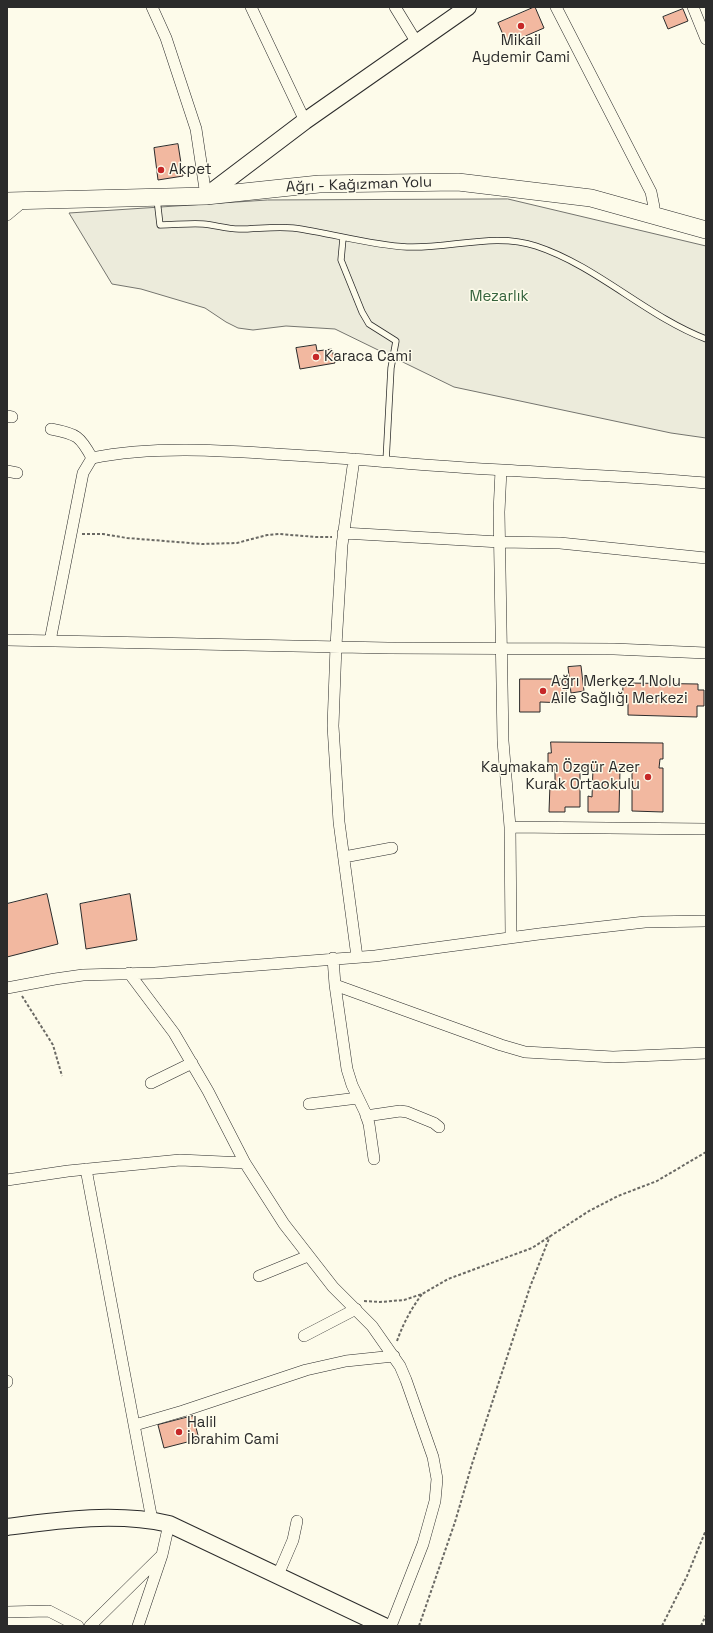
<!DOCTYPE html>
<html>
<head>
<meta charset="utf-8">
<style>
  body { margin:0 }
  #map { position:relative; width:713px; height:1633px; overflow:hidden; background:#fdfbea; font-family:"Space Grotesk",sans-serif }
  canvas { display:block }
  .frame { position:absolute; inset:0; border:8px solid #2b2b2b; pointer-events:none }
</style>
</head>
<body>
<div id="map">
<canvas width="713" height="1633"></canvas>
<div class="frame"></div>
</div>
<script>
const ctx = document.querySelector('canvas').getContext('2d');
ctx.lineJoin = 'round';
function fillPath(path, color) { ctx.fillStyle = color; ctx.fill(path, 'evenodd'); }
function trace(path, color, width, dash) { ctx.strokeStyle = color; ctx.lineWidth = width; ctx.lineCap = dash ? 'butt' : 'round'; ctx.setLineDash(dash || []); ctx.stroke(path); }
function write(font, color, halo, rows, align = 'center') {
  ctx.font = font + ' "Space Grotesk",sans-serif'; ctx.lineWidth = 3; ctx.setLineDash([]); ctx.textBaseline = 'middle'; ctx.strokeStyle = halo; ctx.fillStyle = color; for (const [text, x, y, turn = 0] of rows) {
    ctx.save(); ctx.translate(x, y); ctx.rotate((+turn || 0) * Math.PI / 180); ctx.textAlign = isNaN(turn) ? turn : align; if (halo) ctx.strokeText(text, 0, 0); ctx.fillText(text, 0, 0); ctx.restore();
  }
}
const green = new Path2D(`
  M508,199L706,246V438L671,433L454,387L335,329L286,326L253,330L238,328L226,322L205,308L141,289L112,284L69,213L267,200Z`);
const building = new Path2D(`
  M535,7L544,28L507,44L498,23Z
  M683,9L688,21L668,29L663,17Z
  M178,144L183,176L158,180L154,148Z
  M316,345L317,351L332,349L335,363L300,369L296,348Z
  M581,666L584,691L571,693L568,667Z
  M520,679H566L567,703L540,702V712H520Z
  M628,683L698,684V690H704V706H697V717L628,715V703H622L623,686H629Z
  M551,742L663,743V759H660L659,768H663V812L632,811V769H620L619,812H588V796L592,797L593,768H580V807H565V812H549L550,784H555V770H548V753H551Z
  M47,894L58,944L7,957V904Z
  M130,894L137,940L86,949L80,904Z
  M193,1416L199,1439L164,1448L158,1425Z`);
const path = new Path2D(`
  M82,534H103L127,538L202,544L237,543L267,535L279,534L316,537H332
  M22,996L53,1045L62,1076
  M364,1301L380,1302L404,1300L422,1294L448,1279L532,1248L589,1211L618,1196L657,1181L706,1152
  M397,1341C403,1324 411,1309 422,1294
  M419,1626L455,1522L472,1464L530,1287L550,1236
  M662,1626L687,1576L706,1530
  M701,1626L706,1615`);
const lane = new Path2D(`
  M157,199L160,225C174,225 189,223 203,224C215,225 227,229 239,229C257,229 275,226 293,228C332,233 368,245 407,247C450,249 494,232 536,246C597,266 646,316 706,339
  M343,238L341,260L362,312L369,324L396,341L391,368L386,461`);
const street = new Path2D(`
  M152,7L166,38L196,129L206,196
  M251,7L305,121
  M395,7L417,43
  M556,7L651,192L654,207L653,215
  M693,7L706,39
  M7,215L25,200
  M7,416L12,417
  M51,429C77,434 80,436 92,458
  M354,459L342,545L336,646L333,726L339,822L357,957
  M501,470L499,512L503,741L510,827L511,937
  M7,471L17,473
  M343,533L500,542L560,543L706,558
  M7,640L388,648L614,649L706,653
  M50,641L83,473L92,458C165,443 250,453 324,457C383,461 443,467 502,470C570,474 638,477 706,483
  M510,827L706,829
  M344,857L392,848
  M333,958L335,985L347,1069L352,1085L365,1112L369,1124L374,1159
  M129,973L174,1033L208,1091L245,1163L284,1224L333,1287L372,1326L400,1366L406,1380L433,1457L437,1479L435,1501L423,1544L391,1626
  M335,985L501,1045L525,1052L613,1057L706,1053
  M7,988L55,979L83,975L155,973L375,956L539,934L645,922L706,921
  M151,1083L192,1063
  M309,1104L358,1098
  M366,1116L400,1111L407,1112L434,1123L439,1127
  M86,1169L152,1520
  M7,1180L68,1171L180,1160L245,1163
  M259,1276L308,1256
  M304,1336L356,1309
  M7,1381V1382
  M135,1425L183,1411L306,1370L346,1361L394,1356
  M278,1575L293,1540L297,1521
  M7,1612L49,1611L78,1626
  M90,1626L160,1557
  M138,1626L162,1555L169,1524`);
const secondary = new Path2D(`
  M206,196L305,121L468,7
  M7,1527C60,1520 116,1512 169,1524L384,1626`);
const primary = new Path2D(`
  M7,201L206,196L319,184L458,182L591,198L706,230`);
const markers = [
  [521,26,4,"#c62828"],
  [161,170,4,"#c62828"],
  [316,357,4,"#c62828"],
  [543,691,4,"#c62828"],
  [648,777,4,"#c62828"],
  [179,1432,4,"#c62828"]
];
const poiNames = [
  ["Mikail",521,41,"center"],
  ["Aydemir Cami",521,58,"center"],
  ["Akpet",169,170],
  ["Karaca Cami",324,357],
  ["Ağrı Merkez 1 Nolu",551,682],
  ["Aile Sağlığı Merkezi",551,699],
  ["Kaymakam Özgür Azer",640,768,"right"],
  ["Kurak Ortaokulu",640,785,"right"],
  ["Halil",187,1423],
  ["İbrahim Cami",187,1440]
];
const streetNames = [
  ["Ağrı - Kağızman Yolu",359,185,-2]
];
const parkNames = [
  ["Mezarlık",499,297]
];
fillPath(green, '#ecebdb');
trace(green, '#74746e', 1);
fillPath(building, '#f2b8a0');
trace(building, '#2b2b2b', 1);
trace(lane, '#2b2b2b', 7);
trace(street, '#2b2b2b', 12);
trace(secondary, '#2b2b2b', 18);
trace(primary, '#2b2b2b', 18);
trace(path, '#6a6964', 2, [3, 2]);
trace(lane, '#fdfbea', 5.5);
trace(street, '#fdfbea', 11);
trace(secondary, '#fdfbea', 16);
trace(primary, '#fdfbea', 17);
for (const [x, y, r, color] of markers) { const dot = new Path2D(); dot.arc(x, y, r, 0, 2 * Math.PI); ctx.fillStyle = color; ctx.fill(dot); trace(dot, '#fdfbea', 1.5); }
write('15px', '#2b2b2b', '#fdfbea', poiNames, 'left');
write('15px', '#2b2b2b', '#fdfbea', streetNames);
write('15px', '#34623c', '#fdfbea', parkNames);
</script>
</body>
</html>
